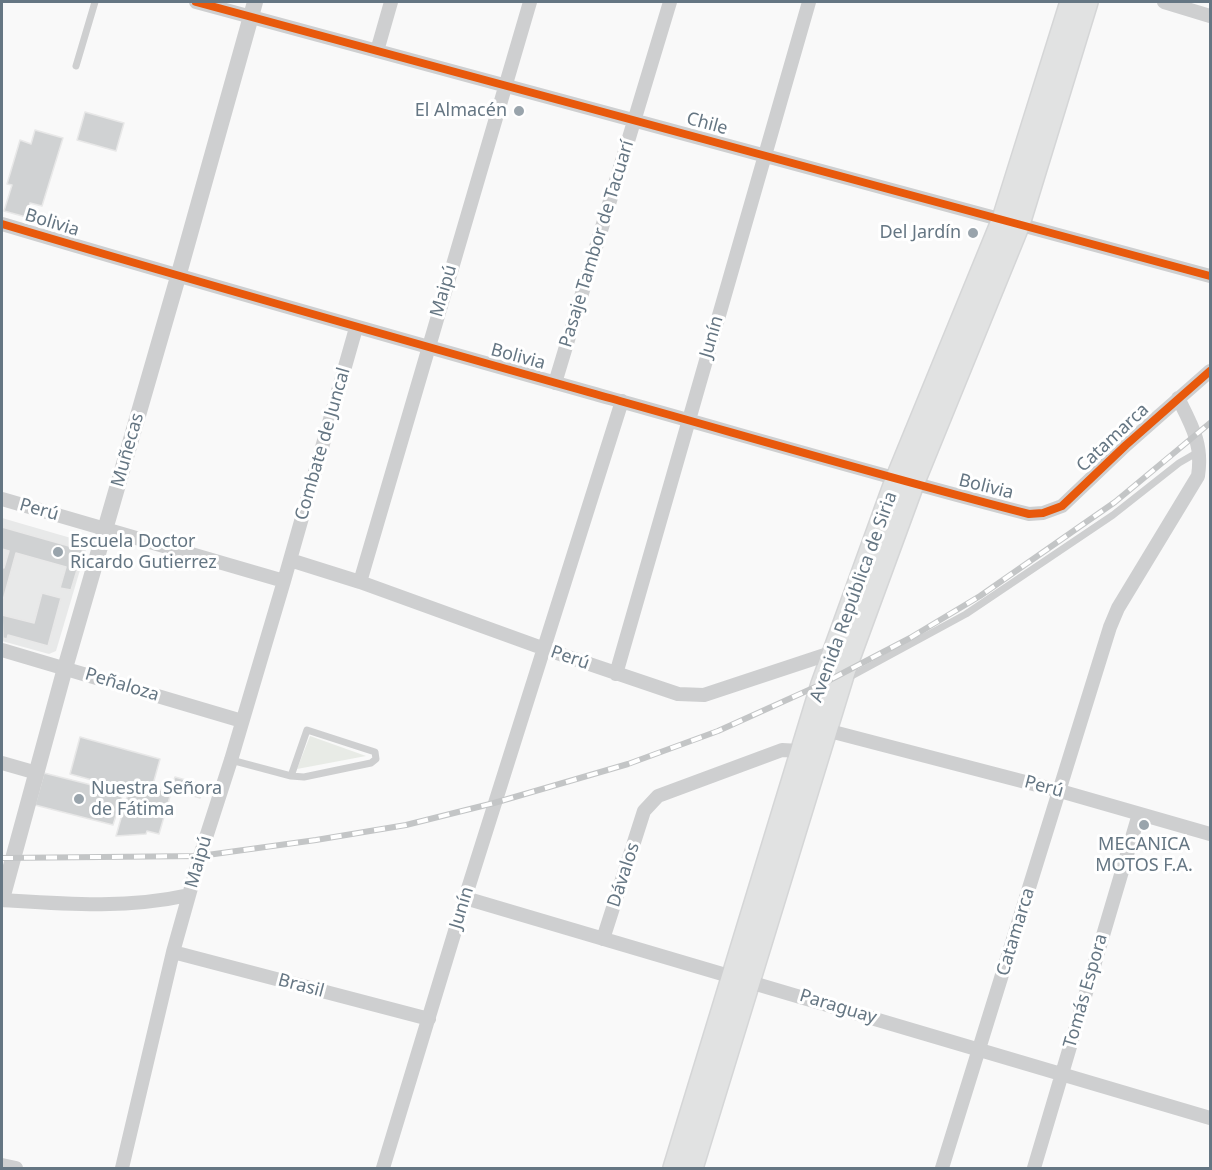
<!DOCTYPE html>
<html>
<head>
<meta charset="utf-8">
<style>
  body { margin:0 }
  #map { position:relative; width:1212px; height:1170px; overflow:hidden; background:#f9f9f9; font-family:"Noto Sans",sans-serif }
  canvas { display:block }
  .frame { position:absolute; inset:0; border:3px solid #657683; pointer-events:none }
</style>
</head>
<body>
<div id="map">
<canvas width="1212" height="1170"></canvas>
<div class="frame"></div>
</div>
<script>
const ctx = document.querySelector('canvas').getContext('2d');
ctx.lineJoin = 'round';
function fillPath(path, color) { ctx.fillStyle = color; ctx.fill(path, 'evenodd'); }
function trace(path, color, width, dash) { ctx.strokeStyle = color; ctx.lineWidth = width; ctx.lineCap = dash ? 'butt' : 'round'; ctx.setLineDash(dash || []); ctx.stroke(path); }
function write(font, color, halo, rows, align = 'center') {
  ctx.font = font + ' "Noto Sans",sans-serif'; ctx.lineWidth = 6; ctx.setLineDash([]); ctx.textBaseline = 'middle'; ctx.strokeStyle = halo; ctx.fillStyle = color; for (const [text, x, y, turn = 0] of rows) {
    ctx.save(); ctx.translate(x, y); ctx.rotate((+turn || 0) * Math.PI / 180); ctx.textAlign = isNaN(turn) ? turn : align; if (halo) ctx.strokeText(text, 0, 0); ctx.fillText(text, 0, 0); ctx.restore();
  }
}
const built = new Path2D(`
  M2,518L88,543L56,651L49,654L2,641Z`);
const green = new Path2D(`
  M310,736L366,756L297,769Z`);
const building = new Path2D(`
  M85,112L124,123L116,151L77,140Z
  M35,130L63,138L42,206L30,203L26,217L4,211L12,185L7,184L20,140L31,144Z
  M2,527L83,550L71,590L60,588L66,567L16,553L2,604V567L4,568L9,551L2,549Z
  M42,593L61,598L48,646L8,635L7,639L3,638L2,615L34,623Z
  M80,737L160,759L152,788L171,793L159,834L147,831L146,834L116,836L129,790L70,774Z
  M44,773L123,793L113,825L35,805Z
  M175,777L204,785L200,798L171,789Z`);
const service = new Path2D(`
  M76,66L95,2
  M848,678L966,614L1113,515L1179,463L1198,452
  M231,760L291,776L304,777L371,763L376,759L375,752L307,730L291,776`);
const minor = new Path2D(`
  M196,2L1210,276
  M1164,2L1210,16
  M377,51L391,2
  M2,224C207,285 414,343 620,401C756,439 892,479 1029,514L1043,513L1062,506L1126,445L1210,371
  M555,383L670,2
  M2,499L284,581
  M290,560L360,582L545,649L678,694L704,695L840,650
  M360,582L530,2
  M2,650L242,721
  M616,674L809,2
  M818,728L1060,791L1210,834
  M2,763L37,773
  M465,898L1210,1118
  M2,900C66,904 126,909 189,895
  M603,939L644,811L658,796L782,750L800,751
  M173,952L429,1019
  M2,1165L16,1168
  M122,1168L173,952L200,856L231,760L284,581L356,328
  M383,1168L465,898L622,401
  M942,1168L1110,627L1118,608L1198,476C1203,444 1192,426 1178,398
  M1034,1168L1139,814`);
const tertiary = new Path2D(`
  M2,899L65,668L178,277L255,2`);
const primary = new Path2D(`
  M674,1168L822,684L896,480L1003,219L1071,2
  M692,1168L844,672L913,484L1019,224L1087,2`);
const rail = new Path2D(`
  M2,858L200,856L316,840L406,825L494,803L628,764L718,731L822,684L910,638L980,596L1115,502L1210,423`);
const cycleway = new Path2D(`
  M196,2L1210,276
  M2,224C207,285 414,343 620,401C756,439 892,479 1029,514L1043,513L1062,506L1126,445L1210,371`);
const markers = [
  [519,111,6,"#99a4ac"],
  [973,233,6,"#99a4ac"],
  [58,552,6,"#99a4ac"],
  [79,799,6,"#99a4ac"],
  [1144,825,6,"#99a4ac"]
];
const poiNames = [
  ["El Almacén",507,111],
  ["Del Jardín",961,233],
  ["Escuela Doctor",70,542,"left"],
  ["Ricardo Gutierrez",70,563,"left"],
  ["Nuestra Señora",91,789,"left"],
  ["de Fátima",91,810,"left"],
  ["MECANICA",1144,845,"center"],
  ["MOTOS F.A.",1144,866,"center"]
];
const streetNames = [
  ["Chile",707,124,15],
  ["Bolivia",52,223,17],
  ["Pasaje Tambor de Tacuarí",597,244,-73],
  ["Maipú",444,291,-74],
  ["Junín",712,337,-74],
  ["Bolivia",518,357,15],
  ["Catamarca",1113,438,-43],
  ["Combate de Juncal",323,444,-74],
  ["Muñecas",128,450,-74],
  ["Bolivia",986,487,14],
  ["Perú",39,510,16],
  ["Avenida República de Siria",854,597,-70],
  ["Perú",570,658,19],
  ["Peñaloza",122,685,17],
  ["Perú",1044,787,15],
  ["Maipú",199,862,-74],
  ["Dávalos",624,875,-72],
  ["Junín",462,908,-73],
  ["Catamarca",1016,932,-73],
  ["Brasil",301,986,15],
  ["Tomás Espora",1086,991,-74],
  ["Paraguay",838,1007,17]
];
fillPath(built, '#e8e9e9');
fillPath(green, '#e8ebe6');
fillPath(building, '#d0d2d3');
trace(building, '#e8e8e8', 1.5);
trace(primary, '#d5d6d7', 24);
trace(service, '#cecfd0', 7);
trace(minor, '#cecfd0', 14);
trace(tertiary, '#cecfd0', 16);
trace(primary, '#e1e2e2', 21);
trace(rail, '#c3c5c6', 6);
trace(rail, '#fff', 4, [11]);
trace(cycleway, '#e8590c', 8);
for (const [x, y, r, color] of markers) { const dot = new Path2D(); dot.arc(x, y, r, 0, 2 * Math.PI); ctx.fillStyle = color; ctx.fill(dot); trace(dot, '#fff', 2); }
write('18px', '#657683', '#fff', poiNames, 'right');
write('18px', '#657683', '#fff', streetNames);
</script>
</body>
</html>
